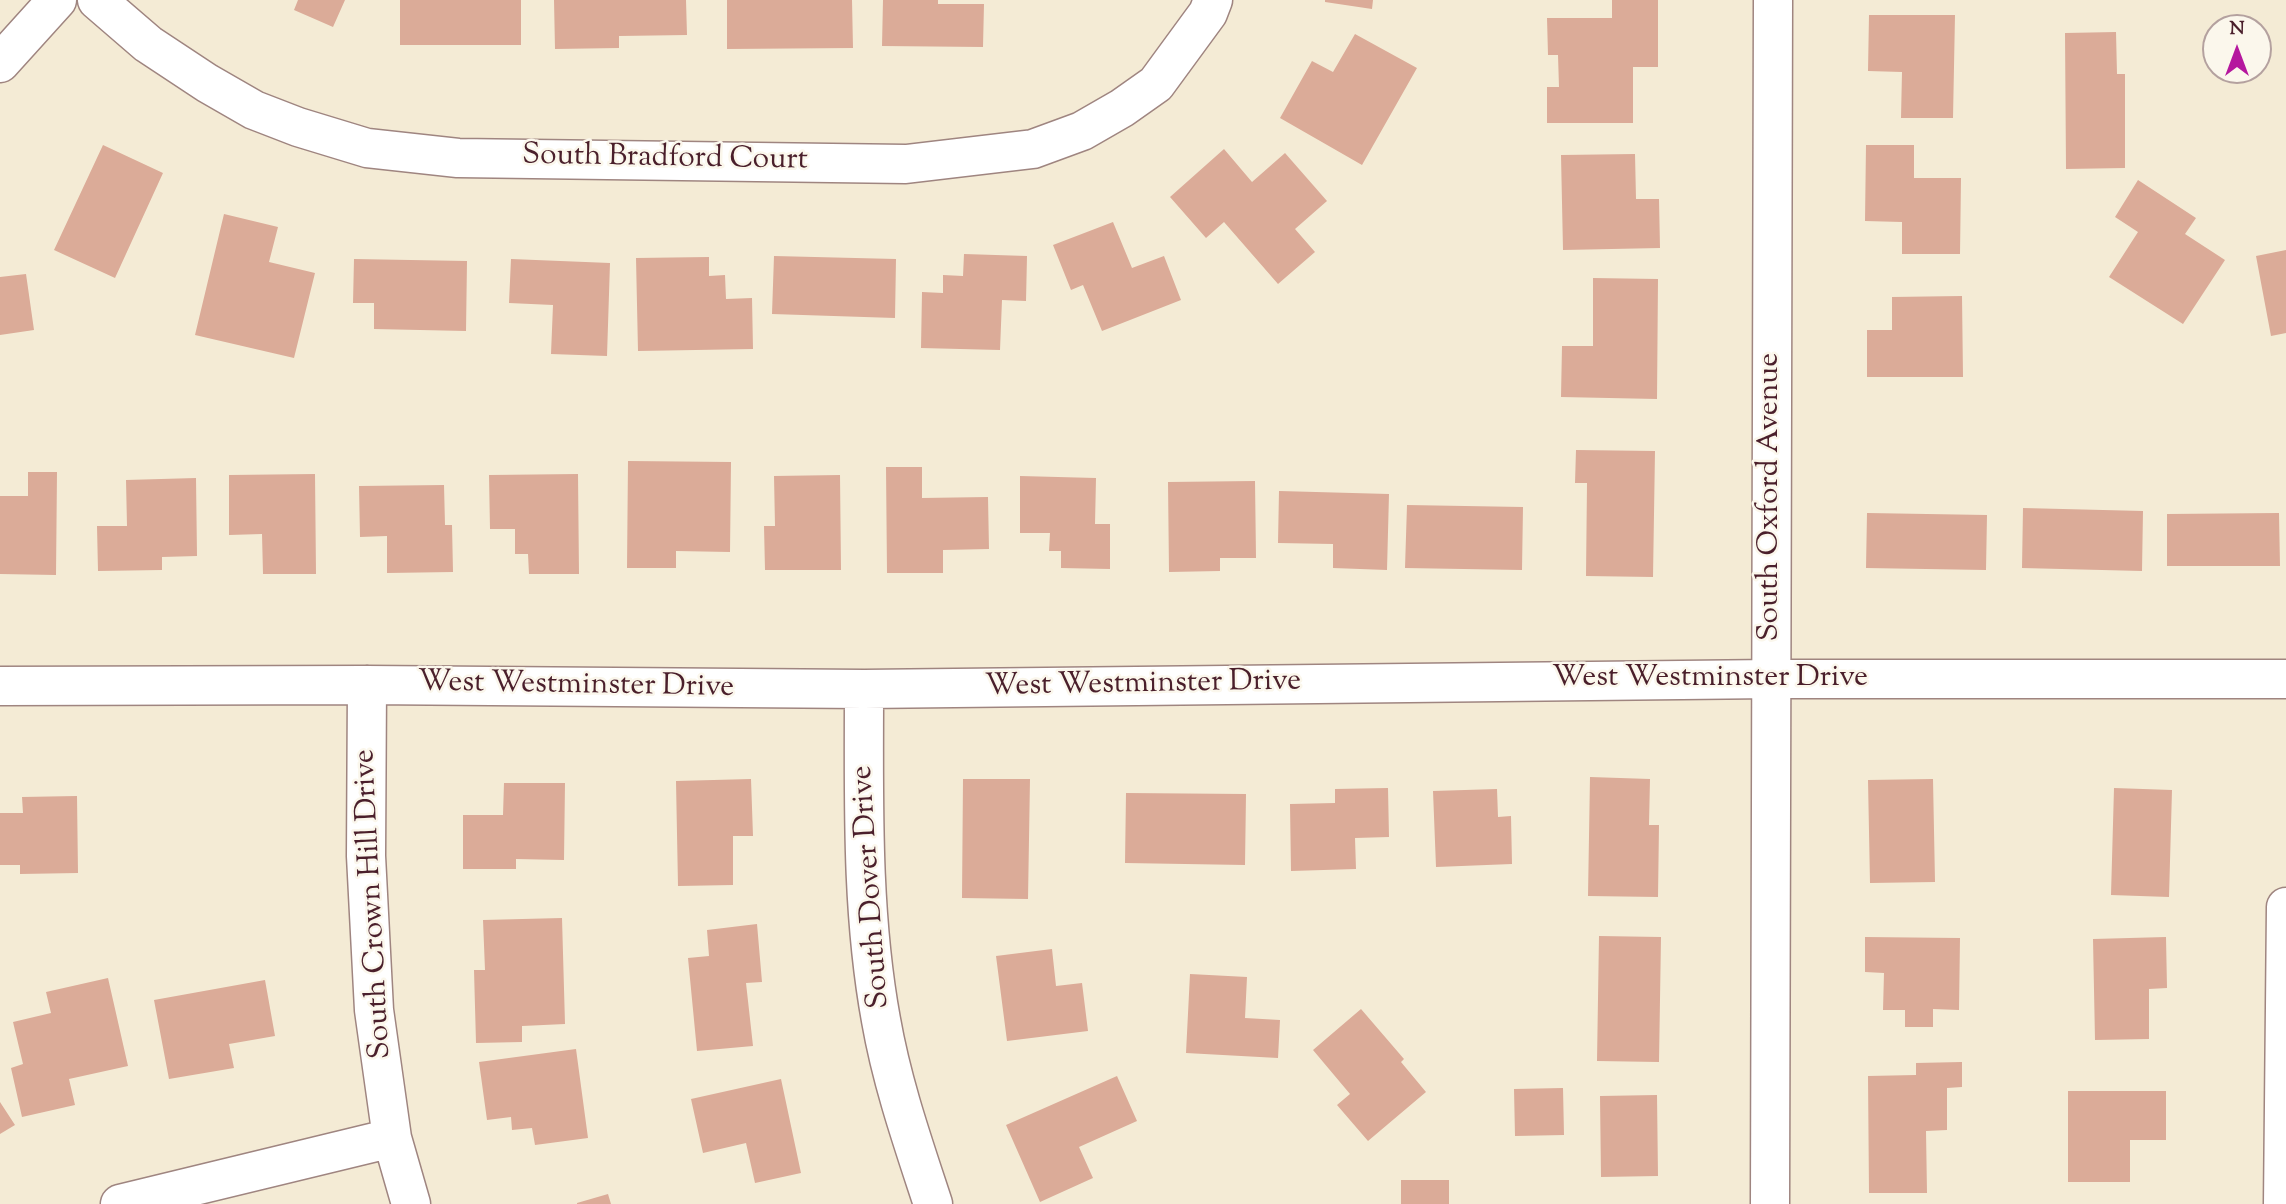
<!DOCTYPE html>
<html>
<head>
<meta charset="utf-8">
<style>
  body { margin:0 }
  #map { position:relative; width:2286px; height:1204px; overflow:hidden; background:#f4ebd5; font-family:"Sorts Mill Goudy",serif }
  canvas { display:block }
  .north { position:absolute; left:2202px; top:14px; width:70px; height:70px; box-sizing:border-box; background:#fbf7ec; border:2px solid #b4a19f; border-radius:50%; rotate:0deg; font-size:19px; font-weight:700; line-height:28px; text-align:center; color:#4a1f2b }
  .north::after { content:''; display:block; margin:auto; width:24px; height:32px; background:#b5179e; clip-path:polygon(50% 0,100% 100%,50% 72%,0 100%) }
</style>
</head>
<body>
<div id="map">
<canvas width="2286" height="1204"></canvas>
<div class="north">N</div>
</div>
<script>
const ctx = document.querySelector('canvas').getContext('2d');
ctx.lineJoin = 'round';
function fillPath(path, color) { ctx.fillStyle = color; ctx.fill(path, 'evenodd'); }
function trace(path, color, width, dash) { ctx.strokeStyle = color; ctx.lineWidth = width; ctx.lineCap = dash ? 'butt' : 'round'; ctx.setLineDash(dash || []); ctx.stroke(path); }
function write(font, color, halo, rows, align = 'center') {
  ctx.font = font + ' "Sorts Mill Goudy",serif'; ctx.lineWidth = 5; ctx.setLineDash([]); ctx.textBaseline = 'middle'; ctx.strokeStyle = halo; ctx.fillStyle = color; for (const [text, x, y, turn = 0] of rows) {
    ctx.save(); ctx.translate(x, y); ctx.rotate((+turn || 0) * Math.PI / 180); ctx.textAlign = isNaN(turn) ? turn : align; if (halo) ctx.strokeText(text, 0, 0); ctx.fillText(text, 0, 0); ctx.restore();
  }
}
const building = new Path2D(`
  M298,0H345L333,27L294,10Z
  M400,0H521V45H400Z
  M554,0H686L687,35L619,36V48L555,49Z
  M727,0H852L853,48L727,49Z
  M883,0H938V4H984L983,47L882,46Z
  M1325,0H1373L1372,9L1325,2Z
  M1612,0H1658V67H1633V123H1547V87H1559L1558,55H1548L1547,18H1612Z
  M1869,15H1955L1953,118H1901L1902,72L1868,71Z
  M2116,32L2117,74H2125V168L2066,169L2065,33Z
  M1355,34L1417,68L1362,165L1280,118L1312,61L1333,72Z
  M103,145L163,173L115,278L54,250Z
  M1866,145H1914V178H1961L1960,254H1902V222L1865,221Z
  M1224,149L1252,182L1285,153L1327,201L1295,229L1315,252L1278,284L1224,222L1206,238L1170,197Z
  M1635,154L1636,199H1659L1660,248L1563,250L1561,155Z
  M2138,180L2196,218L2185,234L2225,260L2183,324L2109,277L2138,232L2115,217Z
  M224,214L278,227L269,262L315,273L294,358L195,335Z
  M1113,222L1132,268L1164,256L1181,300L1102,331L1083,285L1071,290L1053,245Z
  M2286,250V333L2271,336L2256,256Z
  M964,254L1027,256L1026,301L1002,300L1000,350L921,348L922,292L943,293V275L963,276Z
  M774,256L896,259L895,318L772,314Z
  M709,257V276L725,275L726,299L752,298L753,349L638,351L636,258Z
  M354,259L467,261L466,331L374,329V303H353Z
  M511,259L610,263L607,356L551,354L553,305L509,303Z
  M26,274L34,330L0,335V277Z
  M1593,278L1658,279L1657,399L1561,397L1562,346H1593Z
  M1962,296L1963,377H1867V330H1892V297Z
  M1576,450L1655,451L1653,577L1586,576L1587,483H1575Z
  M628,461L731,462L730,552L676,551V568H627Z
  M886,467H922V498L988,497L989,549L943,550V573H887Z
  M28,472H57L56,575L0,574V496H28Z
  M315,474L316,574H263L262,534L229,535V475Z
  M578,474L579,574H529L528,554H515V529H490L489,475Z
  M840,475L841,570H765L764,526H775L774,476Z
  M1020,476L1096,478L1095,524H1110V569L1061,568V551H1049L1050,533H1020Z
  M196,478L197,556L162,557V570L98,571L97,526H127L126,480Z
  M1255,481L1256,558H1220V571L1169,572L1168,482Z
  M444,485L445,525H452L453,572L387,573V536L360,537L359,486Z
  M1279,491L1389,494L1387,570L1333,568V544L1278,543Z
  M1407,505L1523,507L1522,570L1405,568Z
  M2023,508L2143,511L2142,571L2022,568Z
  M1867,513L1987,515L1986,570L1866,568Z
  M2279,513L2280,566H2167V514Z
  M1590,777L1650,779L1649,825H1659L1658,897L1588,896Z
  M751,779L753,836H733V885L678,886L676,781Z
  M963,779H1030L1028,899L962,898Z
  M1933,779L1935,882L1870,883L1868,780Z
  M504,783H565L564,860L516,859V869H463V815H503Z
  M1388,788L1389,837L1355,838L1356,869L1291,871L1290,804L1335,803V789Z
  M2114,788L2172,790L2169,897L2111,895Z
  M1497,789L1498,817L1511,816L1512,864L1436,867L1433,791Z
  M1126,793L1246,794L1245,865L1125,863Z
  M77,796L78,873L20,874V865H0V813H23L22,797Z
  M562,918L565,1024L522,1026V1042L476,1043L474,970H485L483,920Z
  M757,924L762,982L746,983L753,1046L697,1051L688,958L709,956L707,930Z
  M1599,936L1661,937L1659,1062L1597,1061Z
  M1865,937L1960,938L1959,1010L1933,1009V1027H1905V1010H1883L1884,973L1865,972Z
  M2166,937L2167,988L2149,989V1039L2095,1040L2093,939Z
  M1052,949L1056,986L1082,983L1088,1031L1007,1041L996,956Z
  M1190,974L1247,977L1245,1018L1280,1020L1278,1058L1186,1053Z
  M108,978L128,1066L69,1079L75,1105L22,1117L11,1068L23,1064L13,1022L51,1013L46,992Z
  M265,980L275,1036L229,1044L234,1068L169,1079L154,1000Z
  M1361,1009L1404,1059L1401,1062L1426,1092L1368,1141L1337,1105L1350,1094L1313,1050Z
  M576,1049L588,1138L535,1145L532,1128L512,1130L511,1117L487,1120L479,1062Z
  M1962,1062V1087L1947,1088V1130L1926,1131L1927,1193H1869L1868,1076L1916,1075V1063Z
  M1117,1076L1137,1121L1079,1147L1093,1178L1040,1202L1006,1125Z
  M781,1079L801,1173L755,1183L746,1143L703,1153L691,1099Z
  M1563,1088L1564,1135L1515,1136L1514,1089Z
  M2068,1091H2166V1140H2130V1182H2068Z
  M1657,1095L1658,1176L1601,1177L1600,1096Z
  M0,1102L15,1125L0,1134Z
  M1401,1180H1449V1204H1401Z
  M608,1194L611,1204H577V1203Z`);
const street = new Path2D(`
  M97,0L148,44L207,83L254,110L298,127L367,148L458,158L906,164L1033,149L1082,131L1122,108L1156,84L1208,13L1213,0
  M0,63L57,0
  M367,685L366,856L374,1010L392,1138L411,1204
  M0,686L367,685L864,689L1772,679H2286
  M864,689C864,799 861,911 881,1020C892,1083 913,1143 933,1204
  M120,1204L392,1138
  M1770,1204L1773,0
  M2283,1204L2286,907`);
const streetNames = [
  ["South Bradford Court",665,160,1],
  ["South Oxford Avenue",1772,497,-90],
  ["West Westminster Drive",1710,680],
  ["West Westminster Drive",1143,686,-1],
  ["West Westminster Drive",576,687,1],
  ["South Dover Drive",873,887,-94],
  ["South Crown Hill Drive",375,904,-93]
];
fillPath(building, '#dbab98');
trace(street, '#9f8580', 41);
trace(street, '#fff', 38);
write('30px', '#4a1f2b', '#fbf7ec', streetNames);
</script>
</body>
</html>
